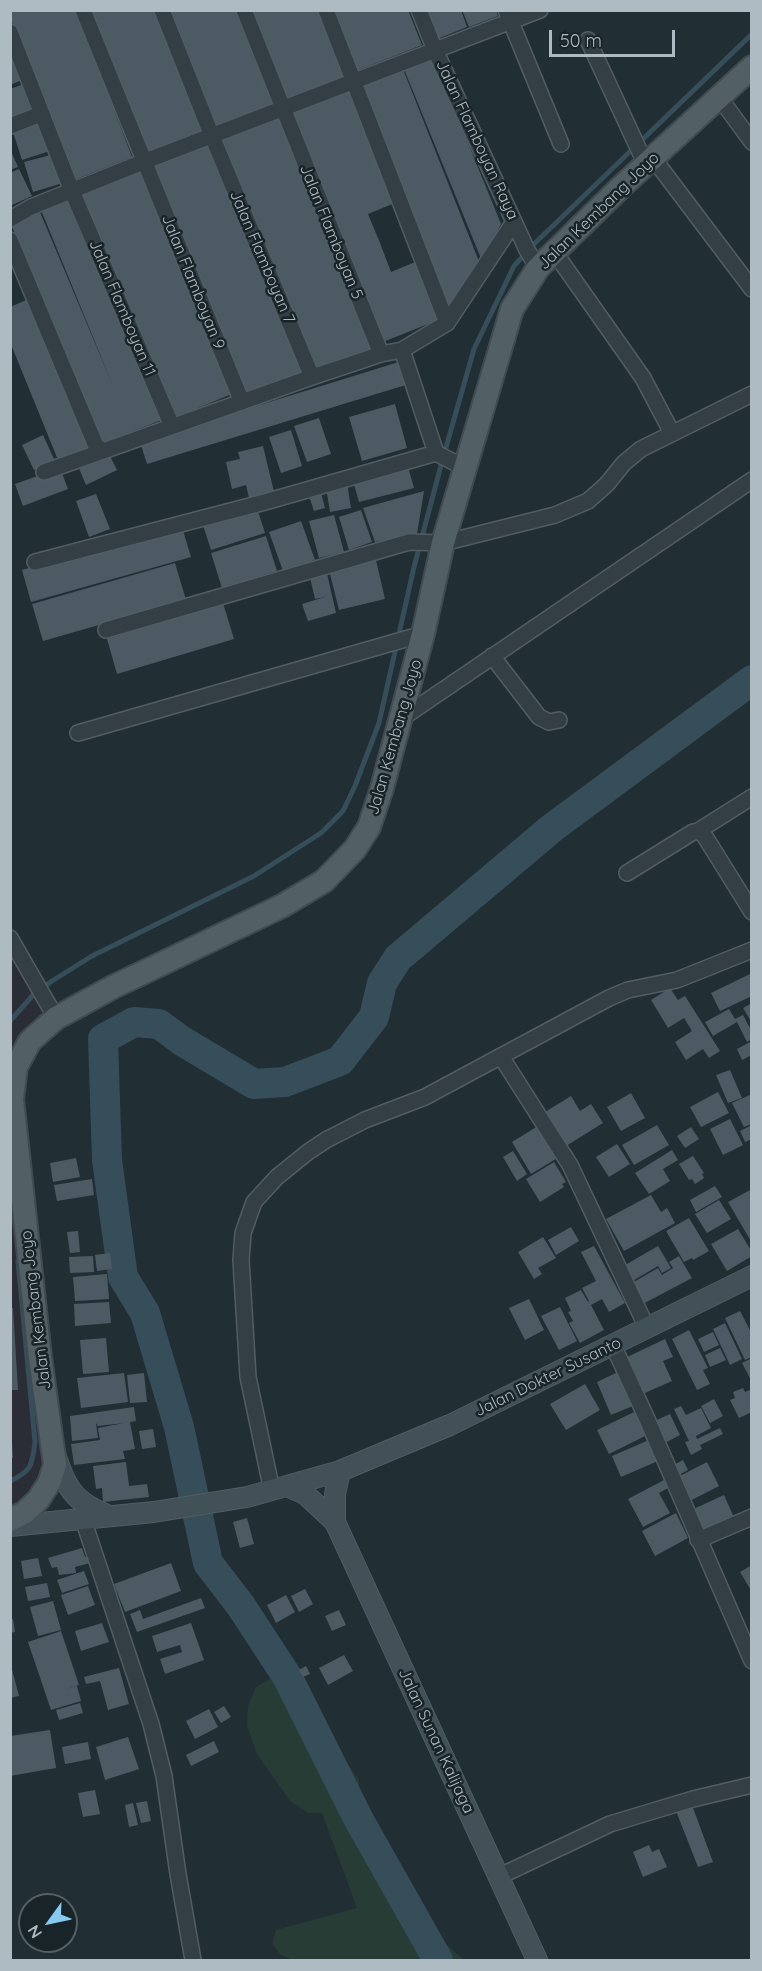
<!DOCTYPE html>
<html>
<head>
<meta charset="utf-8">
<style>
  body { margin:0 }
  #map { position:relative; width:762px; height:1971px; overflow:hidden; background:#212e34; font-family:Quicksand,sans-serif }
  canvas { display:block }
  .frame { position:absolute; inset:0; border:12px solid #aebbc2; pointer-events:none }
  .north { position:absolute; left:18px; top:1893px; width:60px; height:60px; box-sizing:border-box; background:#192429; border:2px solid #556066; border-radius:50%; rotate:237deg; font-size:16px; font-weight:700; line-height:24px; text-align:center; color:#aebbc2 }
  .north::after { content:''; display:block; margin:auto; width:21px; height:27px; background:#86caef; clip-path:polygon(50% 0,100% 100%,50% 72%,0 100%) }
  .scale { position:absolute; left:549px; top:30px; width:126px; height:27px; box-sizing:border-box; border:3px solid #aebbc2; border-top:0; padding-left:8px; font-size:18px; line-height:21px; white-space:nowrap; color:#aebbc2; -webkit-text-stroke:4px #192429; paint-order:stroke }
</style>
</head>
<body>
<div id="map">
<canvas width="762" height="1971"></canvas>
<div class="frame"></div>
<div class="north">N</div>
<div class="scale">50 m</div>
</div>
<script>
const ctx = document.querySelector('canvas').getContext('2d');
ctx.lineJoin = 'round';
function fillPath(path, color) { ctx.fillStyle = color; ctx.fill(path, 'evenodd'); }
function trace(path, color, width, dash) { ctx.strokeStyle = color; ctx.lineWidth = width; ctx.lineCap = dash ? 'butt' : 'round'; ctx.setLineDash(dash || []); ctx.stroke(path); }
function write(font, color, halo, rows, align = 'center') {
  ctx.font = font + ' Quicksand,sans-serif'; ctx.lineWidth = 5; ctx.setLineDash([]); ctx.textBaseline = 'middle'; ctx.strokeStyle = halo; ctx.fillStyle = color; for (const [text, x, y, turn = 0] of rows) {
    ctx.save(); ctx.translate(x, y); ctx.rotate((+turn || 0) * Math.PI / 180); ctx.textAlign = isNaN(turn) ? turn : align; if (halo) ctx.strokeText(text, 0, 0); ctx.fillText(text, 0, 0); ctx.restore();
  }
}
const medical = new Path2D(`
  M10,943L56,1018L17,1067L55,1465L10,1520Z`);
const green = new Path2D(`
  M289,1668L338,1752L359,1779L361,1839L387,1890L464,1960H293L281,1955L272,1944L276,1930L357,1908L322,1813H308L290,1801L257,1754L247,1726L248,1706L256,1687Z`);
const stream = new Path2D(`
  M10,1021L34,994L52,981L92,956L254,876L321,833L343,811L355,786L379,723L414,567L443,458L474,349L514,266L533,245L752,34
  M10,1481C32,1471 32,1465 35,1442L18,1261`);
const river = new Path2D(`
  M438,1960L359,1820L288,1678L241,1606L208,1563L179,1427L145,1313L123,1277L107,1160L103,1039L134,1022L159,1024L182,1041L254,1084L285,1082L340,1061L374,1017L382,983L398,958L552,828L752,680`);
const building = new Path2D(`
  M10,10H76L132,157L74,180L10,17Z
  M88,10H158L205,131L144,155Z
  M167,10H239L277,104L214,129Z
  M249,10H322L347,76L284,100Z
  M333,10H408L422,45L356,71Z
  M426,10H461L467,27L437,39Z
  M462,10H496L498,16L469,27Z
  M10,51L22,80L10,85Z
  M433,57L501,224L482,261L404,69Z
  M403,69L480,264L449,310L361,85Z
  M24,84L34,110L10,120V89Z
  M351,87L397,202L368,214L380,243L391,272L420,260L443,318L383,342L291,110Z
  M280,114L375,347L314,372L219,139Z
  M41,120L50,151L22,160L12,129Z
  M210,139L305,371L245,395L150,164Z
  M10,149L18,167L10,170Z
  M54,154L63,183L33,192L24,162Z
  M140,167L234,393L174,418L80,192Z
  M19,169L32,196L10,206V173Z
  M71,192L164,419L131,432L119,404L131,432L102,444L11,224L40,212L113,386L39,205Z
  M31,298L91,447L58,460L10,342V307Z
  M402,361L409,384L147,464L140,442Z
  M395,404L407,448L362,461L349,417Z
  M319,418L331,454L307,462L294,426Z
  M291,430L302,466L281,473L269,437Z
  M43,435L55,461L34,470L22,445Z
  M263,446L274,492L249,498L246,485L232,489L226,462L240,459L238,452Z
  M108,452L117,470L86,485L78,466Z
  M408,467L414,488L359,502L353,481Z
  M60,468L68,489L23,506L15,484Z
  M347,483L351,508L330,512L326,487Z
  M320,489L325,508L314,511L308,493Z
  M424,491L417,534L375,542L363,508Z
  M96,494L110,529L89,537L76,501Z
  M257,508L265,533L211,550L203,525Z
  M361,510L372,542L349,550L339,517Z
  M334,515L344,552L319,558L309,521Z
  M301,521L315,560L283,571L269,532Z
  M181,524L191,557L31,602L22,570Z
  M266,536L277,571L222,588L211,553Z
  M375,556L385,599L339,610L328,566Z
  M175,563L186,600L43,641L32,604Z
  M326,569L336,613L308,621L302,604L325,597L315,599L309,573Z
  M223,603L234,639L117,674L107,639Z
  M752,973V996L720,1011L711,993Z
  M670,988L678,1000L685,996L720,1051L709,1058L703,1049L686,1060L675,1042L692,1031L684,1018L668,1028L651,1000Z
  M752,1003V1023L743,1008Z
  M729,1009L735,1019L743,1015L752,1032V1039L747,1042L737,1022L713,1036L705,1022Z
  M752,1041V1055L742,1060L737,1049Z
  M730,1070L742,1098L728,1103L716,1075Z
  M718,1092L729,1113L701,1127L690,1107Z
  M631,1093L645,1118L621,1131L607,1107Z
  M752,1094V1124L744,1127L732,1103Z
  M571,1096L580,1111L591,1104L603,1123L566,1146L545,1112Z
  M730,1119L743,1145L723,1155L710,1129Z
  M657,1125L669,1145L634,1165L622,1145Z
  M752,1125V1139L745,1142L740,1131Z
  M538,1126L559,1157L531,1174L512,1142Z
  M691,1127L699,1139L685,1148L677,1136Z
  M617,1144L630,1164L609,1177L596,1157Z
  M672,1150L678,1160L663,1169L670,1181L649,1194L635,1173Z
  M513,1151L527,1174L517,1181L503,1157Z
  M693,1156L704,1173L702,1174L704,1178L695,1184L692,1179L689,1180L679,1164Z
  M76,1158L80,1177L53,1182L50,1163Z
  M554,1162L566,1182L562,1184L564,1187L540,1202L526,1179Z
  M92,1179L94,1195L57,1201L54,1185Z
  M715,1186L722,1197L696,1212L690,1200Z
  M752,1189V1243L728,1202Z
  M651,1195L661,1212L667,1208L675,1223L624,1251L606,1219Z
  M719,1200L731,1219L707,1233L695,1214Z
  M689,1218L709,1251L693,1260L692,1258L684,1262L666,1231Z
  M571,1227L579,1241L556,1255L548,1240Z
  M738,1229L752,1252V1256L727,1271L711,1244Z
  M78,1231L80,1252L70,1253L67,1232Z
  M543,1237L556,1258L538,1268L542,1274L534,1279L518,1252Z
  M594,1246L625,1303L609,1312L602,1299L591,1305L604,1330L580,1343L569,1323L573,1321L568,1312L571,1311L565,1298L581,1290L588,1302L589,1301L582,1288L596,1281L581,1252Z
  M658,1246L671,1268L662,1273L658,1266L629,1283L620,1268Z
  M110,1253L112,1269L97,1271L95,1255Z
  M93,1256L94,1272L70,1273L69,1257Z
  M679,1256L692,1278L639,1306L627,1286L658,1268L662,1275L673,1268L669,1262Z
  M107,1274L109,1299L75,1301L73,1277Z
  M529,1299L544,1330L525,1340L509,1308Z
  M109,1302L111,1323L75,1326L74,1304Z
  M560,1307L577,1341L559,1350L541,1316Z
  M10,1308H13L18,1390H10Z
  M740,1311L752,1334V1357L745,1360L725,1318Z
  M725,1323L742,1359L730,1365L713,1329Z
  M689,1330L708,1368L703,1370L710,1384L697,1390L672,1339Z
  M713,1332L719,1345L704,1352L698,1339Z
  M106,1338L109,1372L83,1374L80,1340Z
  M665,1339L673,1357L663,1361L672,1381L638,1396L621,1360Z
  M720,1348L726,1360L710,1367L705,1355Z
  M752,1358V1382L742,1363Z
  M618,1372L633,1406L611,1415L597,1382Z
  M124,1373L128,1402L81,1408L77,1378Z
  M144,1373L147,1402L130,1403L127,1375Z
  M585,1384L600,1410L566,1430L550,1404Z
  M743,1388L745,1392L752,1389V1412L739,1418L730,1400L735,1398L733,1392Z
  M714,1399L723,1416L710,1423L701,1406Z
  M681,1406L686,1415L701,1408L711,1428L696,1436L697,1439L720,1428L723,1434L700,1445L702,1449L691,1455L685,1442L689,1441L674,1409Z
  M134,1407L136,1421L130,1422L135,1449L123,1451L125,1459L74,1465L71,1444L100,1440L98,1428L124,1423L98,1426L96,1423L98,1438L72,1441L70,1416Z
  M636,1411L647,1435L609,1454L597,1430Z
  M670,1414L680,1435L661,1445L650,1423Z
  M153,1429L156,1447L142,1449L139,1431Z
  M649,1440L658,1461L621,1477L612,1456Z
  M10,1442H12L13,1458H10Z
  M683,1460L688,1470L675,1477L670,1467Z
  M126,1462L129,1486L147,1484L149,1497L103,1502L102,1488L96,1489L93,1466Z
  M707,1462L719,1486L688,1502L676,1478Z
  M664,1480L668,1488L659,1493L670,1513L643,1527L628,1499Z
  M724,1495L736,1522L699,1539L687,1512Z
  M676,1513L688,1538L655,1556L642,1531Z
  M247,1518L254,1544L240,1548L233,1522Z
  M82,1548L85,1557L88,1555L90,1563L75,1567L76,1573L59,1575L57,1567L52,1568L48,1558Z
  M38,1558L42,1576L24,1579L21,1561Z
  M171,1563L181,1591L125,1612L114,1584Z
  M752,1565V1592L740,1572Z
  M84,1571L89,1584L62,1593L57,1580Z
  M47,1583L50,1597L28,1601L25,1587Z
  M88,1586L95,1605L68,1615L61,1595Z
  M305,1589L313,1604L299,1612L291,1596Z
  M286,1595L295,1612L276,1623L267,1605Z
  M201,1598L205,1608L137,1632L130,1614L140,1610L143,1619Z
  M53,1601L61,1630L38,1636L30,1607Z
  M339,1610L346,1625L332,1631L325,1616Z
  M10,1619H13L15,1632L10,1633Z
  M102,1623L109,1642L81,1651L75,1631Z
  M191,1623L204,1660L165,1674L160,1659L182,1652L180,1645L157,1652L152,1636Z
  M61,1631L79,1685L66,1689L77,1686L81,1701L51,1710L28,1642Z
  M344,1655L353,1671L328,1685L319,1668Z
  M10,1662L19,1696L10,1698Z
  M306,1666L310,1674L303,1677L299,1670Z
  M119,1668L129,1704L108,1710L100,1681L86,1684L84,1677Z
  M80,1703L83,1713L59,1720L56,1710Z
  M224,1706L231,1717L221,1723L214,1712Z
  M209,1709L218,1727L195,1739L186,1721Z
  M50,1730L56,1768L10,1776V1736Z
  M128,1737L139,1769L105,1780L96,1747Z
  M214,1741L219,1752L191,1766L186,1755Z
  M88,1742L91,1759L65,1764L62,1747Z
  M95,1790L100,1814L83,1817L78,1793Z
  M147,1801L151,1821L141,1823L136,1803Z
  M133,1803L138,1825L129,1827L125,1805Z
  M692,1805L713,1862L698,1867L676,1811Z
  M649,1845L652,1852L659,1849L667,1867L643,1877L633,1852Z`);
const minor = new Path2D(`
  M83,10L242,402
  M162,10L212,136L312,377
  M244,10L381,354
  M326,10L447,323
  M419,10L435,50L527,250L538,268
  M506,10L561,144
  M10,32L72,191L172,426
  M588,40L646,165
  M719,97L752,142
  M10,126L41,114
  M653,158L752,289
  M10,219L31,207L143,162L540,10
  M10,240L96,446L102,450H105
  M555,253L643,378L672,433
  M402,350L436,453
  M44,472L312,377L381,354L402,350L447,323L514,222
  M35,562L265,502L436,453L465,468
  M106,630L409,542L443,543L555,515L588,501L607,484L624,463L641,449L752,394
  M492,656L539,717L549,722L559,720
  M402,718L752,480
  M78,733L423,634
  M698,831L752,797
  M627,873L693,832L698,831L704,835L752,912
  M10,938L56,1018
  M502,1058L570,1165L647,1328
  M613,1345L647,1419L752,1661
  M272,1491L248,1377L241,1260L243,1233L254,1202L277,1177L308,1152L326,1140L365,1120L425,1097L609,998L628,990L677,980L752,950
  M83,1519L151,1724L164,1776L178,1874L193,1960
  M698,1540L752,1517
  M498,1877L610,1824L693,1799L752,1785`);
const secondary = new Path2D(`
  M54,1451C66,1487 72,1502 110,1516
  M340,1471L335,1494V1522L537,1960
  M289,1487L305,1494L335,1522
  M10,1526L154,1512L247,1497L340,1471L450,1425L752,1276`);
const primary = new Path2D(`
  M10,1520L24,1513L38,1500L49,1483L55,1465L40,1357L12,1099L16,1067L30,1041L56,1018L113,987L282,906L324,881L355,849L369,827L382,788L423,634L443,543L512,309L538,268L620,188L752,67`);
const streetNames = [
  ["Jalan Flamboyan Raya",477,140,65],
  ["Jalan Kembang Joyo",599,211,-44],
  ["Jalan Flamboyan 5",331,232,68],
  ["Jalan Flamboyan 7",262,257,67],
  ["Jalan Flamboyan 9",193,282,68],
  ["Jalan Flamboyan 11",122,308,67],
  ["Jalan Kembang Joyo",395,737,-74],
  ["Jalan Kembang Joyo",36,1310,-97],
  ["Jalan Dokter Susanto",548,1377,-26],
  ["Jalan Sunan Kalijaga",436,1741,65]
];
fillPath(medical, '#2b2d36');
fillPath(green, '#283c36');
trace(stream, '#354e5a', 5);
trace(river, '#354e5a', 30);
fillPath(building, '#4c5b63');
trace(minor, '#515d63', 18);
trace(secondary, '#515d63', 22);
trace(primary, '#404b51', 26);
trace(minor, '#343f45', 15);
trace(secondary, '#425057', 20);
trace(primary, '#525f65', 22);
write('16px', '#aebbc2', '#192429', streetNames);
</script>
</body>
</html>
